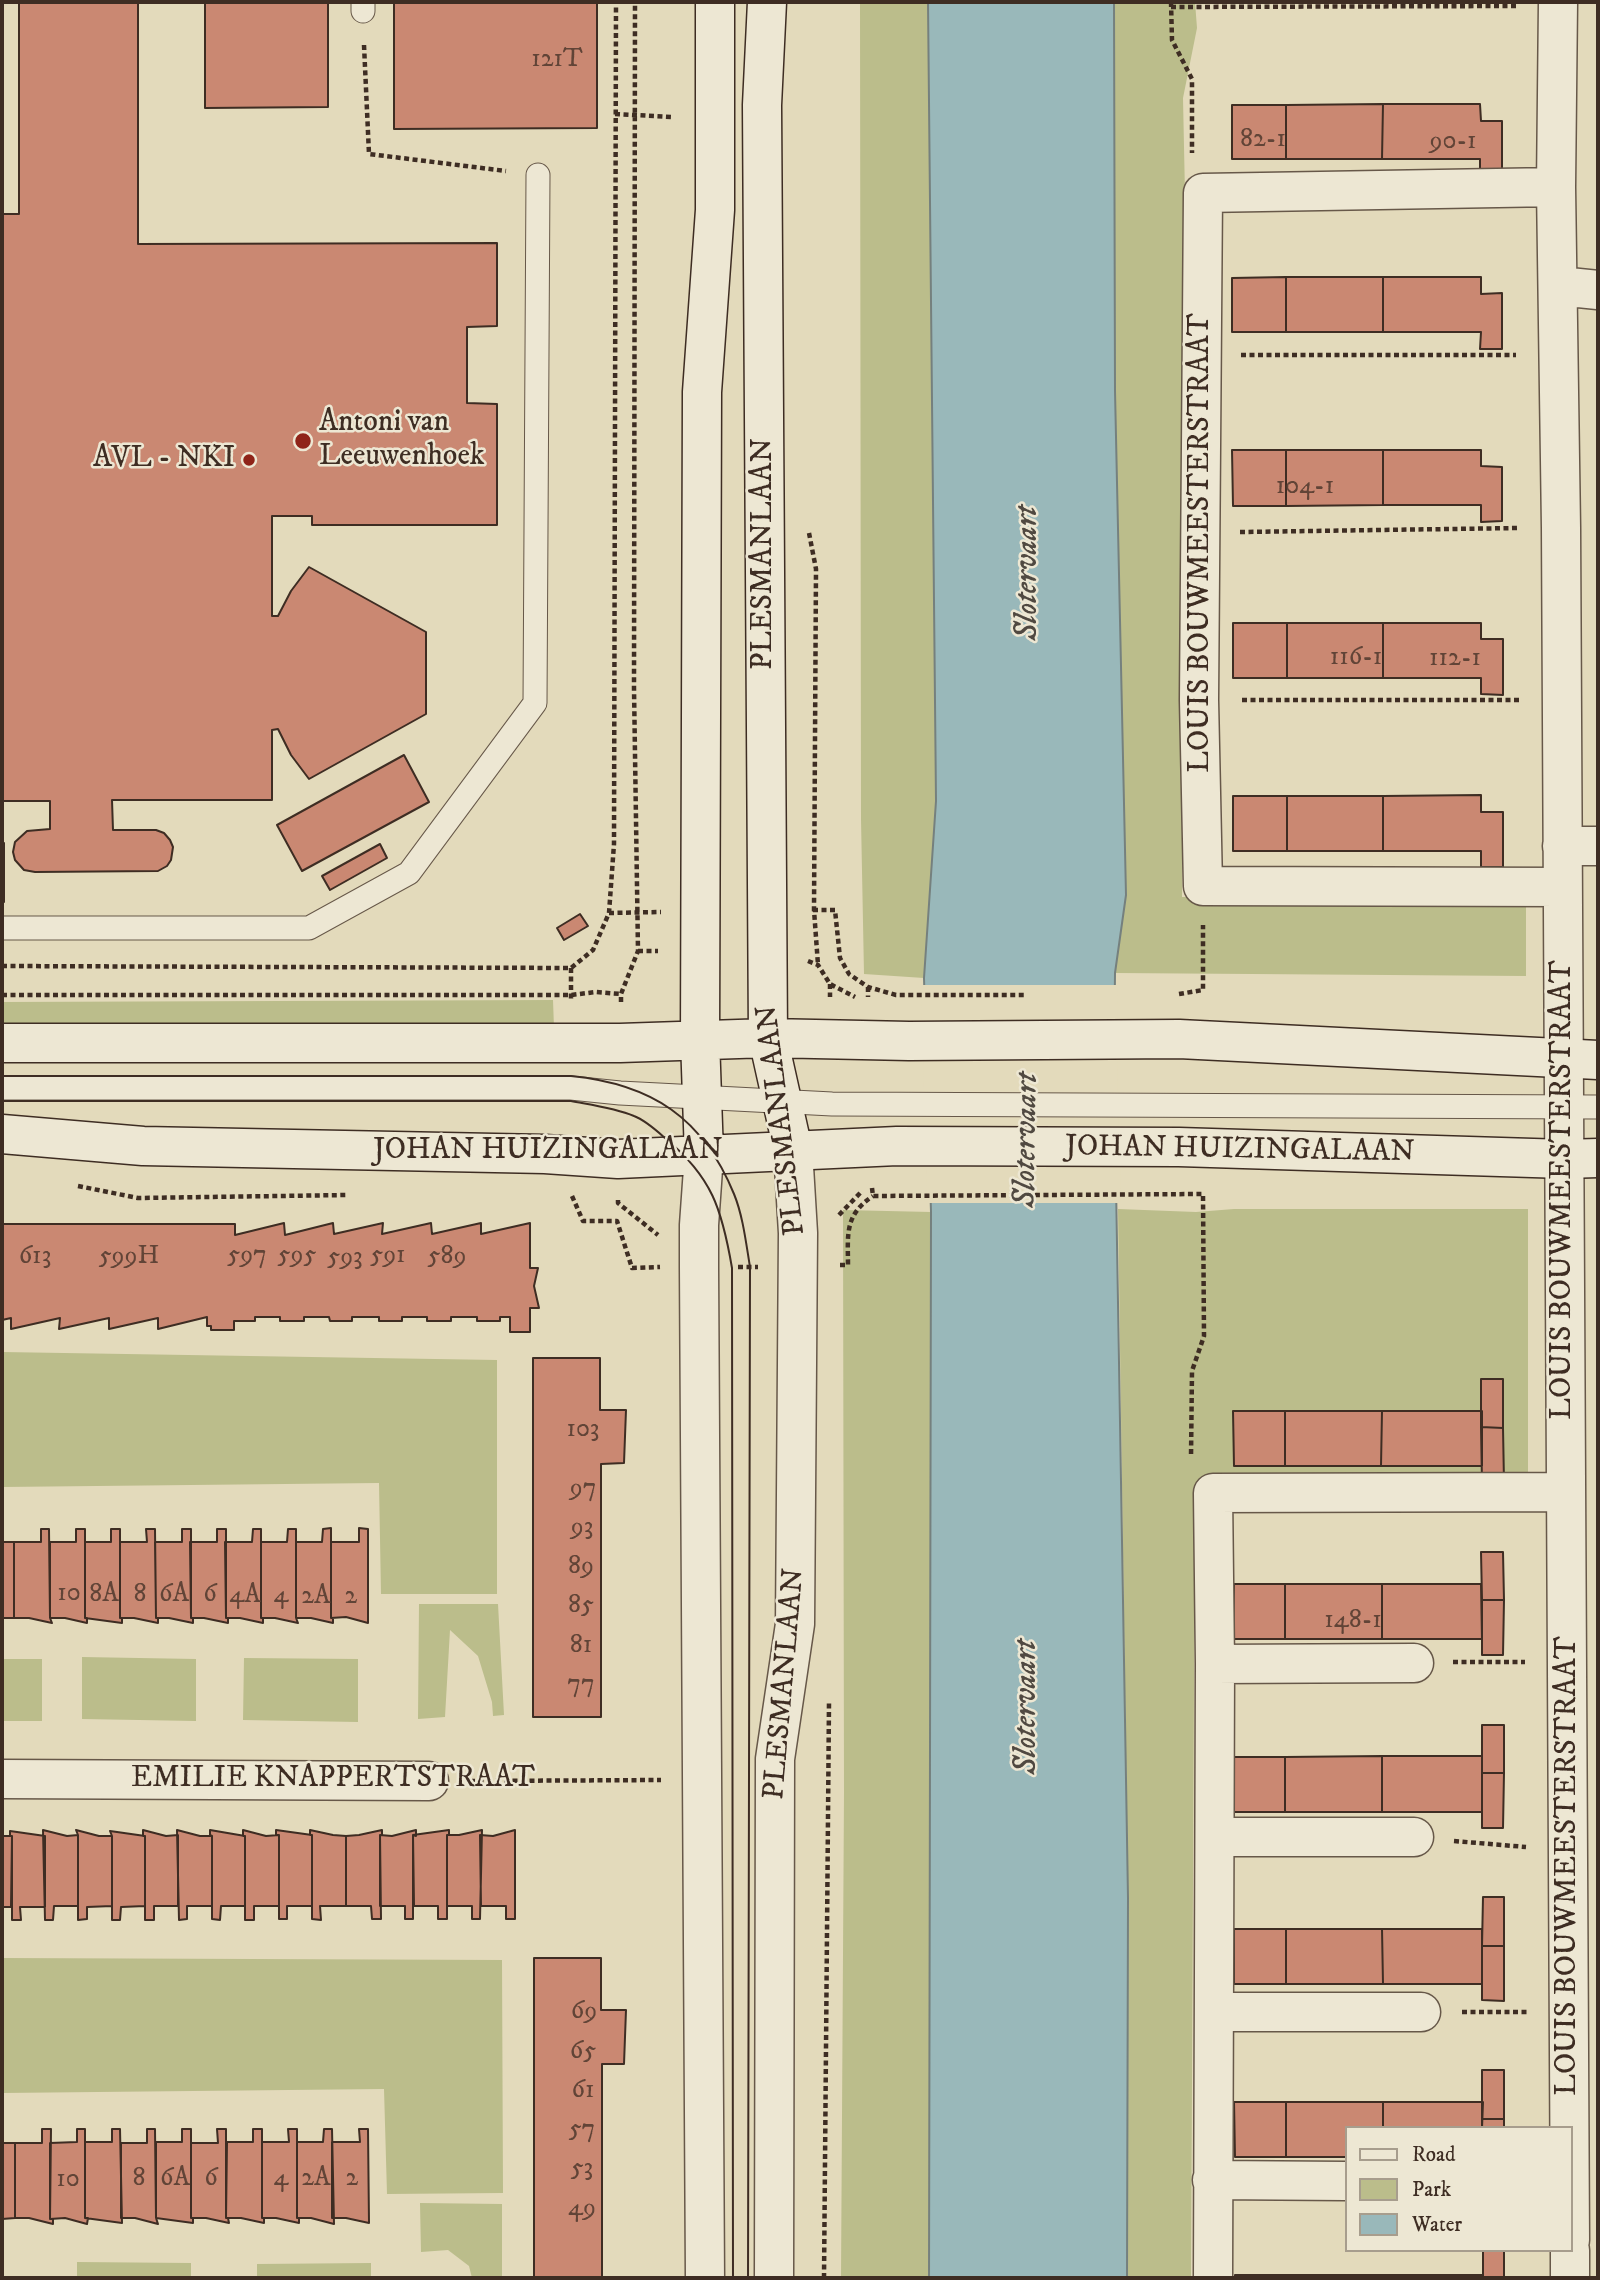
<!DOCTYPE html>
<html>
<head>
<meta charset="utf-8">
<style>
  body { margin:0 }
  #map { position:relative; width:1600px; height:2280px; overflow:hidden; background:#e3dabb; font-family:"IM FELL DW Pica",serif }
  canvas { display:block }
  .frame { position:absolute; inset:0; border:4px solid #3e2d23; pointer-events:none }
  .legend { position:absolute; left:1345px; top:2126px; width:228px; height:126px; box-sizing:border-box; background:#ede7d3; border:2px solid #a79d8d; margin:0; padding:9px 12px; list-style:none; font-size:21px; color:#3e2d23 }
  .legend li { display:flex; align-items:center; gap:14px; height:35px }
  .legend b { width:35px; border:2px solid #a79d8d }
</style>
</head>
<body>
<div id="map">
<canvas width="1600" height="2280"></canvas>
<div class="frame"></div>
<ul class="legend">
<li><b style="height:9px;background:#ede7d3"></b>Road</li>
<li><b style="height:19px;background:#bbbd8b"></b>Park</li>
<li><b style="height:19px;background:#99b8ba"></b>Water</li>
</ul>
</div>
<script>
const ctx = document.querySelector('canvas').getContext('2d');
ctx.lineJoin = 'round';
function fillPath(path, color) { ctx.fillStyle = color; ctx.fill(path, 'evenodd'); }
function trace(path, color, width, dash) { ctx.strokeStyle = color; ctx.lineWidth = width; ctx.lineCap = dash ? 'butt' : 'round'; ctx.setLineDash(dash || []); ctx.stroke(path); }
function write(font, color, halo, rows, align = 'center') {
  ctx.font = font + ' "IM FELL DW Pica",serif'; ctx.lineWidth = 5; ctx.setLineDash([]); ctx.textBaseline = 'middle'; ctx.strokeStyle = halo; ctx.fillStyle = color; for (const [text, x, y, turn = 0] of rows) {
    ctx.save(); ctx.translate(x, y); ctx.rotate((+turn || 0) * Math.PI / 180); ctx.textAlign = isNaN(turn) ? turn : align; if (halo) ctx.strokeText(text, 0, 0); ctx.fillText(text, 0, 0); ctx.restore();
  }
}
const green = new Path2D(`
  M860,2H928L936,801L924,978L864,974L861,819Z
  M1114,2H1195L1197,28L1183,98L1185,195L1182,897L1526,898V976L1115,973L1126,895L1115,391Z
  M553,1000L554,1028L2,1031V1002Z
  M1118,1209L1196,1212L1234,1209H1528V1486L1195,1485L1191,2278H1127L1128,1898Z
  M843,1210L931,1212L929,2278H841L844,1792Z
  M2,1352L497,1360V1594H381L379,1483L2,1487Z
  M419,1604H498L504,1715L493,1716L492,1702L478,1656L450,1630L445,1717L418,1719Z
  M82,1657L196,1659V1721L82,1719Z
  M244,1658L358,1659V1722L243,1720Z
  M2,1659H42V1721H2Z
  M2,1958L502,1960L503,2193L387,2194L384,2089L2,2093Z
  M420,2203L502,2204V2278H472L469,2266L448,2250L421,2252Z
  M77,2262L191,2263V2278H77Z
  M371,2263V2278H257V2264Z`);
const water = new Path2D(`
  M928,2H1114L1115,391L1126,895L1115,973L1114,1065L1128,1898L1127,2278H929L931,1212L924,978L936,801Z`);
const pier = new Path2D(`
  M921,985H1118L1117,1065L1121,1203H927Z`);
const building = new Path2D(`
  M19,2H138V244L497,243V326L467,327V403L497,404V525H312V516H272V616H278L291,591L309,567L426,632V714L309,779L291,755L278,729L272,730V800H112L113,830H156L164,833L170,840L173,847L171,860L167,866L158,871L35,872L24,870L15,860L13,852L15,842L27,831L50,829V801H2V214H19Z
  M205,2H328V107L205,108Z
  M394,2H597V128L394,129Z
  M1383,104L1382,159H1286V105Z
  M1383,104H1480L1481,121H1502V176H1480V159H1382Z
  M1232,105H1286V159H1232Z
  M1286,277H1383V332H1286Z
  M1286,277V332H1232V278Z
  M1383,277H1481V294L1502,293V349H1480L1481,332H1383Z
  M1232,450H1286V506H1233Z
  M1286,450H1383V505L1286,506Z
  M1383,450H1481V466L1502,467V521L1481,522V505H1383Z
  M1233,623H1287V678H1233Z
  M1287,623H1383V678H1287Z
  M1383,623H1481V639H1503V695L1481,694V678H1383Z
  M404,755L429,802L302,871L277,825Z
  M1481,795V812H1503V867H1481V851H1383V796Z
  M1233,796H1287V851H1233Z
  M1287,796H1383V851H1287Z
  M2,843H4V902H2Z
  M380,844L387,858L330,890L322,876Z
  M580,914L588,926L564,940L557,928Z
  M284,1223L285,1235L333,1223L334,1234L383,1223L382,1234L431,1223L432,1234L481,1223V1234L530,1223V1268H538L534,1286L539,1308H530V1332H510V1317H500V1321H477V1317H451V1321H427V1317H402V1321H379V1317H352V1321H330L329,1317H304V1321H280V1317H255V1321H234V1330H211V1326H207V1317L158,1329V1318L109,1329V1318L59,1329L60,1318L11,1329V1318L2,1320V1224H235V1235Z
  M533,1358H600V1410H626L624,1463L601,1464V1717H533Z
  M1481,1379H1503V1428L1481,1427Z
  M1233,1411H1285V1466H1234Z
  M1285,1411H1382L1381,1466H1285Z
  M1382,1411H1482V1466H1381Z
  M1481,1427L1503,1428L1504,1482H1482Z
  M331,1528V1618H333V1623L311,1618H296V1542H322L323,1529Z
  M359,1528L368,1529V1623L346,1617L331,1618V1542H359Z
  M41,1529H49L50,1618L52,1623L29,1618H14V1542H41Z
  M76,1529H85V1618H87V1623L65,1618H50V1542H76Z
  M111,1529H120V1618H122V1623L85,1618V1542H111Z
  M146,1529H155L156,1618H158V1623L134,1618H120V1542H147Z
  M182,1529H191V1618H193V1623L169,1618H156L155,1542H182Z
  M217,1529H226V1618H228V1623L204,1618H191L190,1542H217Z
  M253,1529H261V1618H263V1623L240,1618H226L225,1542H252Z
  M288,1529H296V1618L298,1623L275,1618H261V1542H287Z
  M2,1542H14V1618H2Z
  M1481,1552H1503L1504,1600H1482Z
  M1234,1584H1285V1639H1233Z
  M1285,1584H1382V1639H1285Z
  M1382,1584H1481L1482,1639H1382Z
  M1482,1600H1504L1503,1655H1482Z
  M1482,1725H1504V1773H1482Z
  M1382,1756V1812H1285V1757Z
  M1382,1756H1482V1812H1382Z
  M1234,1757H1285V1812H1233Z
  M1482,1773H1504L1503,1828H1482Z
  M43,1830L67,1836L78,1835V1906H54L53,1920H45Z
  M76,1830L99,1836H112V1906L87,1907V1919L78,1920V1835Z
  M143,1830L166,1836L178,1835V1906H154V1920H145V1836H143Z
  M177,1830L200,1836H212V1906H187V1919L179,1920Z
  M210,1830L245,1836V1906H221L220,1920L212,1919V1836L210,1835Z
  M243,1830L266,1836L279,1835V1906H254V1920H245V1836H243Z
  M276,1830L312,1835V1906H287V1919H279V1835H276Z
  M310,1830L333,1835L346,1836V1906H320L321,1920L312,1919V1835H310Z
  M382,1830V1835H380L381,1919H372L371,1906H346V1836L359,1835Z
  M416,1830V1836L413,1835V1919H405V1906H380V1835L392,1836Z
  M449,1830V1835H447V1919H438V1906H414L413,1835Z
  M482,1830L480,1919H472V1906H447V1835H459Z
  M515,1830V1919H506V1906H481L480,1835L493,1836Z
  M10,1831L45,1836V1907H20L21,1920H12V1836H10Z
  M110,1831L145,1836V1906L121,1907L120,1920H112V1836Z
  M2,1836H12L11,1907H2Z
  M1483,1897H1504V1946H1482Z
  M1234,1929H1286V1984H1234Z
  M1286,1929H1382L1383,1984H1286Z
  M1382,1929H1482V1984H1383Z
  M1482,1946H1504V2001L1482,2000Z
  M534,1958H601V2010H626L624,2064H602V2278H534Z
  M1482,2070H1504V2119H1482Z
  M1234,2102H1286V2157H1235Z
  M1286,2102H1383V2128H1346V2157H1286Z
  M1383,2102H1483L1482,2128H1383Z
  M1482,2119H1504V2128H1482Z
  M42,2129H51L50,2219H53V2224L29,2218H15V2143H42Z
  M77,2129H85V2218H88L87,2224L65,2218L50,2219V2143L77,2142Z
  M112,2129H120L122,2223L85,2218V2142H112Z
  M147,2129H155L156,2218L158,2224L135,2218H121V2143H147Z
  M182,2129H191V2218H193V2223L156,2218V2142H182Z
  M217,2129H226V2218H228L229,2223L206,2218H191V2143H218Z
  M253,2129H262V2218H264V2223L241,2218H226L227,2142H253Z
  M288,2129H297V2218H299V2223L276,2218H262V2142H289Z
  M324,2129H332L334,2224L311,2218H297V2142H323Z
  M359,2129H368L369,2223L346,2218H332V2142H360Z
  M2,2143H15V2218L2,2219Z
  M1483,2250H1504V2278H1483Z
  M1235,2275H1286V2278H1235Z
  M1286,2275H1383V2278H1286Z
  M1383,2275H1483V2278H1383Z`);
const path = new Path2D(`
  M1171,2L1172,40L1192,79V153
  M1171,7L1516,6
  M364,45L369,154L506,171
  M615,114L673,117
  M1241,355H1516
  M1240,532L1519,528
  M809,533L816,569L814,910L818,965
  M1242,700H1520
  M813,910H835L840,958L849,974L868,987L896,995H1026
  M609,913L661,912
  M638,951H658
  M808,961L818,965L830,984L855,997
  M2,966L571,968L593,950L609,913L614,844L616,2
  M571,968V1002
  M830,984V997
  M868,987V997
  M1179,994L1203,990V925
  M2,995H571L596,992L621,994
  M621,1002V994L638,951L634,688L635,2
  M78,1186L138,1198L348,1195
  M872,1188L873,1196L1203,1194L1204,1336L1192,1371L1191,1457
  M572,1196L583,1221H617L632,1268L660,1267
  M618,1200V1203L658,1235
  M839,1215L862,1191
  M840,1265H848C848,1235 844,1215 873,1196
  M738,1267H758
  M1453,1662H1525
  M470,1781L661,1780
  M1454,1841L1526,1847
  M1462,2012H1527
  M824,2278L829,1702`);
const service = new Path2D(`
  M363,2V11
  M2,928H309L409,873L535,703L538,175
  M2,1088H571L620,1093L832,1104L1598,1107`);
const minor = new Path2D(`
  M1558,2L1556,187L1561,528L1570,2240
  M1556,187L1203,193L1199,700L1203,886L1562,887
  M1559,286L1598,290
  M1562,846H1598
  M1215,1664L1414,1663
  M2,1779L429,1781
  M1215,1837H1414
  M1215,2012H1421
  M1212,2180L1346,2181
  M1213,2278L1215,1664L1213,1493L1565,1492
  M1570,2278V2250`);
const tertiary = new Path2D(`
  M704,1155L699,1225V1267L705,2278
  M774,2278L775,1759L795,1624L798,1233L793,1150`);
const secondary = new Path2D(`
  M767,2L762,105L768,1038L793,1150
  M2,1043H620L768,1038L909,1041L1179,1039L1598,1060
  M2,1134L143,1146L545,1154L618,1159L897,1146L1179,1147L1565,1159L1598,1158
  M704,1155L700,1039L702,392L715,210V2`);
const tram = new Path2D(`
  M2,1076H571C652,1084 703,1118 734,1194C743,1216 746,1243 750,1267L748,2278
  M2,1101H571C592,1105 615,1108 634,1116C645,1120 656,1130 665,1138C712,1177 722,1209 732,1268L733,2278`);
const markers = [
  [303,441,9,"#8f2418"],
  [249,460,7,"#8f2418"]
];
const numberNames = [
  ["121T",557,61],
  ["82-1",1263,141],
  ["90-1",1453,143],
  ["104-1",1305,488],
  ["116-1",1356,659],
  ["112-1",1455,660],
  ["597",247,1257],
  ["595",297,1257],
  ["591",388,1257],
  ["613",35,1258],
  ["599H",129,1258],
  ["589",447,1258],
  ["593",345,1259],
  ["103",583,1431],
  ["97",583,1490],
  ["93",582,1529],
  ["89",581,1568],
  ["10",69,1595],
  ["8A",104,1596],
  ["8",140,1596],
  ["6A",174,1596],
  ["6",210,1596],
  ["4A",245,1597],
  ["4",281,1597],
  ["2A",316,1598],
  ["2",351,1598],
  ["85",581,1607],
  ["148-1",1353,1622],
  ["81",581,1647],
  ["77",581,1686],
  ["69",584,2013],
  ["65",583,2053],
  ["61",583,2092],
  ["57",582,2131],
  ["53",582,2170],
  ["8",139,2180],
  ["6A",175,2180],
  ["6",211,2180],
  ["4",281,2180],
  ["2A",316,2180],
  ["2",352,2180],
  ["10",68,2181],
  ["49",582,2210]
];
const poiNames = [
  ["Antoni van",319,424],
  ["Leeuwenhoek",319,458],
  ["AVL - NKI",235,460,"right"]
];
const streetNames = [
  ["LOUIS BOUWMEESTERSTRAAT",1202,543,-90],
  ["PLESMANLAAN",765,554,-90],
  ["PLESMANLAAN",783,1120,-97],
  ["JOHAN HUIZINGALAAN",1240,1151,1],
  ["JOHAN HUIZINGALAAN",548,1152],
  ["LOUIS BOUWMEESTERSTRAAT",1564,1190,-90],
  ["PLESMANLAAN",786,1684,-85],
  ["EMILIE KNAPPERTSTRAAT",333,1780],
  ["LOUIS BOUWMEESTERSTRAAT",1569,1866,-90]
];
const waterNames = [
  ["Slotervaart",1029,573,-90],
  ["Slotervaart",1028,1140,-89],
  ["Slotervaart",1028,1707,-90]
];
fillPath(green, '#bbbd8b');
fillPath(water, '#99b8ba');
trace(water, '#75807e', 2);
fillPath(pier, '#e3dabb');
fillPath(building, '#ca8872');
trace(building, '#3e2d23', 2);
trace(service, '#675849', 25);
trace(minor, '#675849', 41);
trace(tertiary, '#675849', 41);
trace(secondary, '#3e2d23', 41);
trace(path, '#3e2d23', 4.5, [5, 3.5]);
trace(service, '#ede7d3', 23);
trace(minor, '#ede7d3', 38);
trace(tertiary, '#ede7d3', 38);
trace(secondary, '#ede7d3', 38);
trace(tram, '#3e2d23', 2);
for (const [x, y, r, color] of markers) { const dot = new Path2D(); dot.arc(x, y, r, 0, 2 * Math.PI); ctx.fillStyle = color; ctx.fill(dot); trace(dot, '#ede7d3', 2.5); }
write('26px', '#614437', null, numberNames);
write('30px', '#3e2d23', '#ede7d3', poiNames, 'left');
write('30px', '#3e2d23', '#ede7d3', streetNames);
write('italic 32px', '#504941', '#ede7d3', waterNames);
</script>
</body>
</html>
